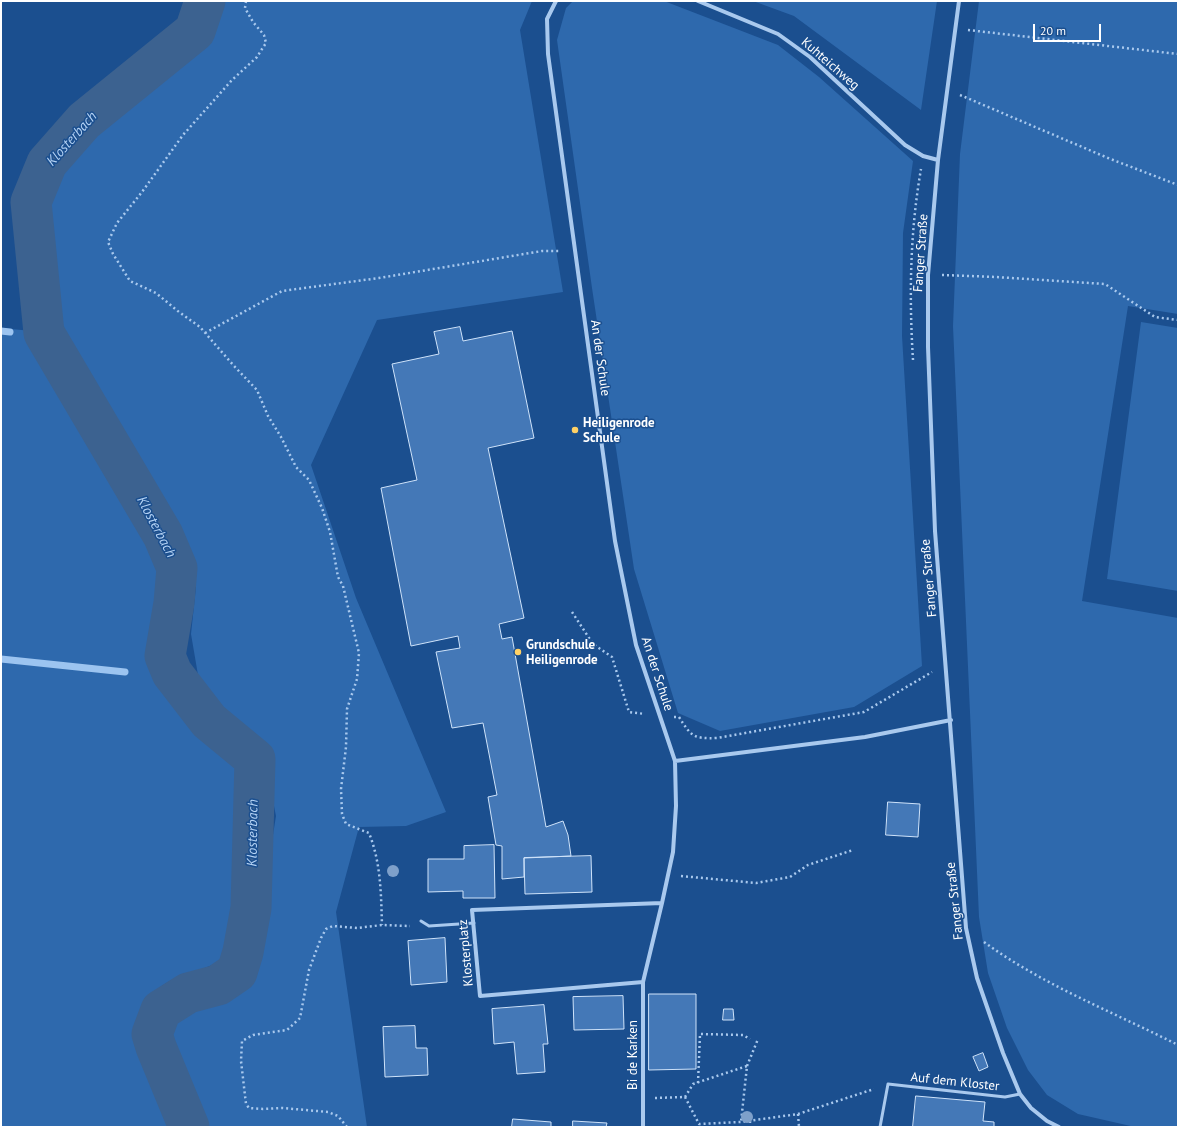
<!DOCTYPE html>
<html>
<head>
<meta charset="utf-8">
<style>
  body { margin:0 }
  #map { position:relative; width:1179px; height:1128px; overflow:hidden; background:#1b4f8f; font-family:"PT Sans",sans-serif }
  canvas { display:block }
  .frame { position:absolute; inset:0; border:2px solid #fff; pointer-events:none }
  .scale { position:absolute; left:1033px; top:24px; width:68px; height:18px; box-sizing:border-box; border:2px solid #fff; border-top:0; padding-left:5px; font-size:12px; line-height:14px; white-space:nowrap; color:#fff; -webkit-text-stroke:3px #1b4f8f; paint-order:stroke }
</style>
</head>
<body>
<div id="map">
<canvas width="1179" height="1128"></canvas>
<div class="frame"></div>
<div class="scale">20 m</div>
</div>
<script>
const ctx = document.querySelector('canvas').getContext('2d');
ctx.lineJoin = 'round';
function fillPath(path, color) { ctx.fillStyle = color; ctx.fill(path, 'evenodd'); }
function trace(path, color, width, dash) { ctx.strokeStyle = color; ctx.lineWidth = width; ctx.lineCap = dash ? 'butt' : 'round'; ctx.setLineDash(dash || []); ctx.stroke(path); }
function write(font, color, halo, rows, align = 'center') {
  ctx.font = font + ' "PT Sans",sans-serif'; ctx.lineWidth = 3; ctx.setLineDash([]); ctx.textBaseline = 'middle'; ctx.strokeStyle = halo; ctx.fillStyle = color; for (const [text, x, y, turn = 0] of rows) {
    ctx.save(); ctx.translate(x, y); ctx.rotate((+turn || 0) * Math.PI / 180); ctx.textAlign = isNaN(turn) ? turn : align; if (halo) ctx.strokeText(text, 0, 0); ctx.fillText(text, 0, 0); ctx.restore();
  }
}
const green = new Path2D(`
  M211,1H532L520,30L563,292L377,320L311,465L356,598L446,812L406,826L359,827L336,912L367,1127H201L160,1038L163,1018L184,1002L246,976L255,947L276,816L265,761L198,675L191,634L196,587L182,535L61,346L39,223L42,195L62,158L116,101L203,31Z
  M573,1H664L778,45L819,77L913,161L903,233L902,336L922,666L854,707L720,731L678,713L634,569L592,288L557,40L566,8Z
  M753,1H937L921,110L794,16Z
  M979,1H1178V314L1128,306L1082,601L1178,618V1127H1135L1078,1114L1047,1095L1028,1070L1007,1028L988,973L979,917L953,326L960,154Z
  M1141,322L1178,328V591L1107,579Z
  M1,328L32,331L47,374L92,426L147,522L164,580L157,670L176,699L197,722L219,740L237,758L241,780L237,854L234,944L223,961L168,982L145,998L139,1015L136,1036L149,1073L178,1127H1Z`);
const stream = new Path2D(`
  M1,331L10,332
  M36,334L44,333
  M1,659L125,672
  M163,672L172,673`);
const river = new Path2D(`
  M189,1127L156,1047L152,1034L161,1010L188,993L218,985L237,972L243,952L251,908L255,759L209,721L172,673L165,656L174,603L177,568L163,535L44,333L31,202L47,163L84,121L195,31L205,1`);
const building = new Path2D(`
  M460,327L463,341L512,331L534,438L488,448L524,618L499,624L502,639L512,637L546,827L563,821L568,835L571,856L524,858V877L502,879V846L496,845L488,797L497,795L483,723L452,728L436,652L460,648L458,636L411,646L381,488L417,480L392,364L439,354L434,332Z
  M888,802L920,804L918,837L886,835Z
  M494,845L495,898H463V891L428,892V859H464V846Z
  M591,856L592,892L525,894L524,858Z
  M445,938L447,982L411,985L408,941Z
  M649,994H696V1069L649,1070Z
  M623,996L624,1029L574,1030L573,997Z
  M544,1005L548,1044H543L545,1072L517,1074L514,1042L494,1044L492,1009Z
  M724,1009H733L734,1020H723Z
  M415,1026L416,1048H427L428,1075L385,1077L383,1027Z
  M983,1053L988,1067L979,1071L973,1057Z
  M916,1096L985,1102L983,1121L994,1122V1127H913Z
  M513,1119L551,1122V1127H512Z
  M573,1121L607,1123L606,1127H573Z`);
const path = new Path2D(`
  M246,1L245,8L253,22L264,35L266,43L262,49L257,57L232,80L183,135L142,192L117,223L108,242L113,254L130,281L156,293L179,312L200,327L234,366L257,390L268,416L281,437L296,467L309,480L322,508L330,532L338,577L343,586L359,653L357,679L347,709L346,747L341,789L342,814L346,824L369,833C381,863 381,894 382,925
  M968,30L1178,54
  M960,95L1108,158L1178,185
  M942,275L996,277L1105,284L1155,317L1178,320
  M205,333L282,291L379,278L542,251H561
  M913,360C909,296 910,232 921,169
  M572,612L593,644L612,657L629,712L645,714
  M674,717H679C691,736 693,739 717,738L864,712L932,672
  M681,876L756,883L790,877L808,865L853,850
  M984,942C1043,985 1113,1012 1178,1045
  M747,1066L758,1039
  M698,1083L700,1034L743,1035L750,1039
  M685,1097L693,1084L747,1066L741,1122
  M655,1098L685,1097L699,1124L741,1122L798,1114L874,1089
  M798,1114L799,1127
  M750,1121V1127
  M347,1127L338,1116L328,1112L283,1108L263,1109L249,1108L246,1104L241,1061L242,1041L253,1035L287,1030L300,1018L309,970L321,938L326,929L333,926L357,928L382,925L410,926`);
const service = new Path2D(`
  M421,921L429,926L474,923
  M880,1127L888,1084L1005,1097L1020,1094`);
const minor = new Path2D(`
  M556,1L547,19L548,54L615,541L636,645L675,761L676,806L673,852L662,903L643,982V1127
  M698,1L778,34L810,57L905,145L923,156L938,160
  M959,1L938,160L928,275V347L935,531L966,928L977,978L1003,1053L1020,1094L1031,1108L1047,1121L1059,1127
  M675,761L865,737L951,720
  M643,982L480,996L472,910L662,903`);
const trees = [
  [393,871],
  [747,1117]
];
const markers = [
  [575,430,4,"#ffd166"],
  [518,652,4,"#ffd166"]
];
const streetNames = [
  ["Kuhteichweg",830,64,41],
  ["Fanger Straße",921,253,-86],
  ["An der Schule",600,358,82],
  ["Fanger Straße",929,578,-95],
  ["An der Schule",657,674,72],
  ["Fanger Straße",955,901,-96],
  ["Klosterplatz",466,953,-95],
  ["Bi de Karken",633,1055,-90],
  ["Auf dem Kloster",955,1082,6]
];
const poiNames = [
  ["Heiligenrode",583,423],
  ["Schule",583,438],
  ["Grundschule",526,645],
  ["Heiligenrode",526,660]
];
const waterNames = [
  ["Klosterbach",72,139,-48],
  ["Klosterbach",156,527,62],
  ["Klosterbach",253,833,-89]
];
fillPath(green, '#2e69ad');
trace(stream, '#9cc4f0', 7);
trace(river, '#3c6290', 41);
fillPath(building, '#4478b7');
trace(building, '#cfe3fa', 1);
trace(path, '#a9c9ee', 2.5, [2, 3]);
trace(service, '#a9c9ee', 3);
trace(minor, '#a9c9ee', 4);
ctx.fillStyle = '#7ea0ca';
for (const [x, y] of trees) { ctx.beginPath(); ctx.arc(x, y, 6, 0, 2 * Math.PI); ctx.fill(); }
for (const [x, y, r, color] of markers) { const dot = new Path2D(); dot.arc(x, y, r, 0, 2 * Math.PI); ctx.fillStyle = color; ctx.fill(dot); trace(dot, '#1b4f8f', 1.5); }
write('13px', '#fff', '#1b4f8f', streetNames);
write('bold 13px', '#fff', '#1b4f8f', poiNames, 'left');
write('italic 14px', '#b5d3f5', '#1b4f8f', waterNames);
</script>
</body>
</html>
